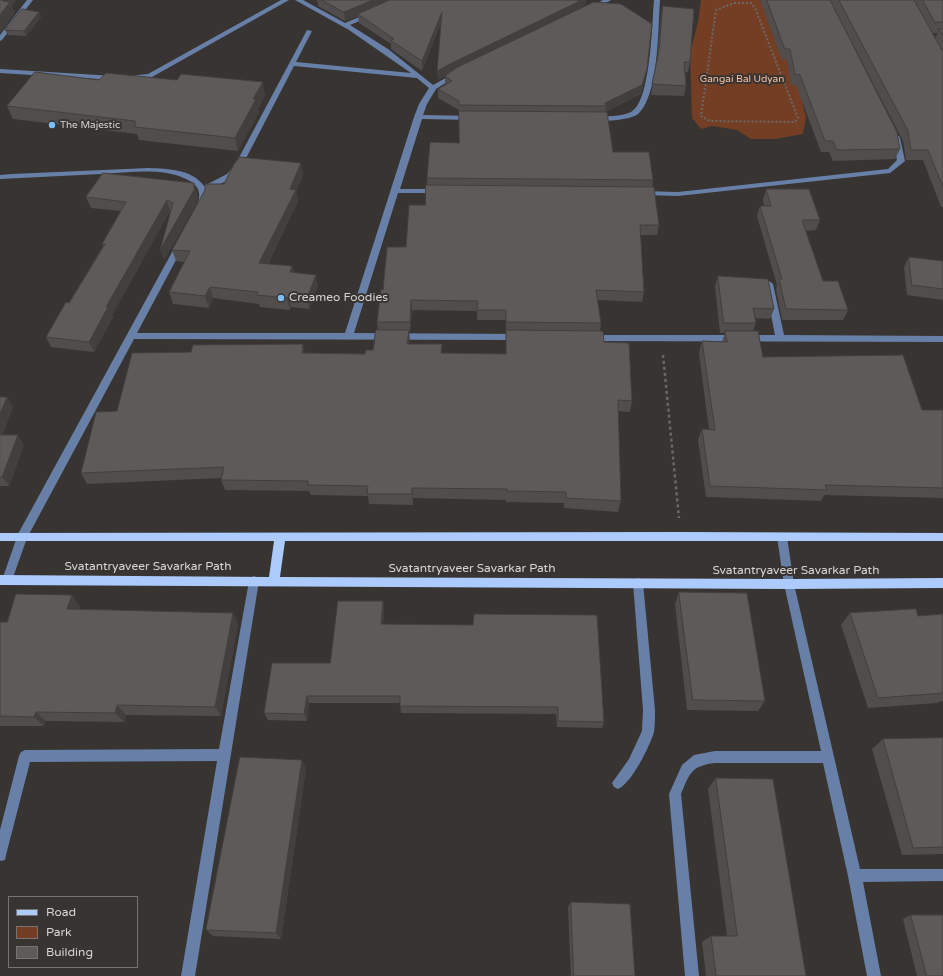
<!DOCTYPE html>
<html>
<head>
<meta charset="utf-8">
<style>
  body { margin:0 }
  #map { position:relative; width:943px; height:976px; overflow:hidden; background:#373432; font-family:"Varela Round",sans-serif }
  canvas { display:block }
  .legend { position:absolute; left:8px; top:896px; width:130px; height:72px; box-sizing:border-box; background:#373432; border:1px solid #777473; margin:0; padding:5px 7px; list-style:none; font-size:12px; color:#d7d5d4 }
  .legend li { display:flex; align-items:center; gap:8px; height:20px }
  .legend b { width:20px; border:1px solid #777473 }
</style>
</head>
<body>
<div id="map">
<canvas width="943" height="976"></canvas>
<ul class="legend">
<li><b style="height:5px;background:#accbfc"></b>Road</li>
<li><b style="height:11px;background:#733e24"></b>Park</li>
<li><b style="height:11px;background:#5e5a59"></b>Building</li>
</ul>
</div>
<script>
const ctx = document.querySelector('canvas').getContext('2d');
ctx.lineJoin = 'round';
function fillPath(path, color) { ctx.fillStyle = color; ctx.fill(path, 'evenodd'); }
function trace(path, color, width, dash) { ctx.strokeStyle = color; ctx.lineWidth = width; ctx.lineCap = dash ? 'butt' : 'round'; ctx.setLineDash(dash || []); ctx.stroke(path); }
function write(font, color, halo, rows, align = 'center') {
  ctx.font = font + ' "Varela Round",sans-serif'; ctx.lineWidth = 4; ctx.setLineDash([]); ctx.textBaseline = 'middle'; ctx.strokeStyle = halo; ctx.fillStyle = color; for (const [text, x, y, turn = 0] of rows) {
    ctx.save(); ctx.translate(x, y); ctx.rotate((+turn || 0) * Math.PI / 180); ctx.textAlign = isNaN(turn) ? turn : align; if (halo) ctx.strokeText(text, 0, 0); ctx.fillText(text, 0, 0); ctx.restore();
  }
}
const green = new Path2D(`
  M701,0H770L798,86L806,117L803,134L775,139H751L737,130L712,126L701,129L692,118L690,53L698,22Z`);
const pathFar1 = new Path2D(`
  M734,3H751L755,8L798,118L795,122L710,121L701,116L716,10Z`);
const path = new Path2D(`
  M663,355L679,518`);
const minor = new Path2D(`
  M27,0H33L2,40L0,41V35Z
  M281,0H289L152,77L130,80L127,78L130,76L148,74Z
  M295,0H303L345,23L369,13H373V15L350,25L388,49L433,85L453,74L458,75L436,89L427,104L423,115L473,116L477,118L473,120L422,119L400,189H439L443,191L439,193H398L354,333L519,334L523,337L519,340L134,339L27,538L11,583L7,585L3,583L2,580L18,534L177,243H183L184,245L137,333H345L414,117L419,104L429,88L417,78L294,66L242,166L233,178L207,190V199L204,208L201,209L197,206C202,193 199,185 186,179C161,167 128,173 101,174C67,176 34,177 0,179V175L12,174L149,168C168,169 192,169 204,186L227,174L235,165L307,30L312,31L296,62L411,73L349,30Z
  M603,0H611L592,10L587,9Z
  M654,0H660C658,27 659,96 638,114C631,120 601,122 592,121V117H595C606,116 621,117 631,112C651,102 652,22 654,0Z
  M0,69L114,76L117,78L114,80L0,73Z
  M893,136H899L900,138L905,161L890,173L678,196L641,195L637,193L641,191L678,192L888,169L897,160L892,138Z
  M769,281L773,284L784,335L943,336V342L591,341L587,338L591,335H775L765,284Z
  M782,533L786,534L787,537L794,584L860,869H943V881L863,882L881,976H867L848,876L823,763H715C691,766 690,773 681,794L699,976H685L669,794L682,765L694,755L715,751H821L784,584L777,537L778,534Z
  M254,576L258,578L259,581L195,976H181L217,761L30,762L6,855L5,860L0,861V830L19,756L21,752L25,750L219,749L249,581L250,578Z
  M638,578L642,580L643,583L655,710C655,717 655,725 654,732C650,746 631,784 618,789L614,787L612,783L629,759L642,731L643,710L633,583L634,580Z`);
const major = new Path2D(`
  M680,532L943,533V541H285L280,577L789,579L943,578V588L789,589L0,585V575L269,577L274,541H0V533Z`);
const wall = new Path2D(`
  M317,0H586L585,5L580,8V9L645,78L641,94L605,112L613,152L653,180L652,187L659,225L657,235H640L644,292L642,302L598,300L601,323L600,331L604,342L632,401L630,412L618,411L621,501L618,512L564,508V503L506,502V500L413,498V505L369,504L368,496L311,495L309,491L225,490L221,480V478L87,484L81,473L117,411L305,353L365,354L373,350L378,330L377,322L383,290L406,247L425,205L427,185V178L459,143V110L438,98V89L445,85V76L438,80L441,23L422,71L391,49V44L359,23L358,16L345,21L318,6ZM412,310L477,311V320H506V354L442,353L409,344V332H410Z
  M760,0H943V207H941L923,160H906L903,141L839,18L900,149L895,159L833,161L829,152H821L796,85H791L787,60H782ZM932,33H938L935,38Z
  M663,6L690,62L688,72H685L686,86L684,96L651,95L657,60L661,16Z
  M39,12L41,17L26,36L8,35L5,30Z
  M99,80L265,95L258,109L259,112L238,151L139,140L137,134L13,119L7,106Z
  M303,175L296,191L298,201L268,264L292,266L294,272L318,286L309,309L291,307L290,310L260,307L259,304L213,298L209,308L173,304L169,292L184,262L176,261L172,250Z
  M194,183L197,194L198,201L164,260L170,211L112,315L113,317L94,352L51,347L46,337L69,303L103,246L102,244L121,211L91,208L86,197Z
  M766,189L820,220L816,230L805,231L823,281L848,310L843,320H782L776,289L777,285L757,216L760,206H764L763,200Z
  M909,257L943,261V300L907,295L904,267Z
  M718,276L774,309L770,319L755,318L756,323L753,331L763,357L922,410H943V498L824,495L821,501L706,497L698,440L702,429L709,430L699,353L702,341L722,342L725,333H720L715,286Z
  M0,397H7L13,407L2,435L24,445L9,486H0Z
  M679,592L765,701L758,711L687,710L675,604Z
  M72,595L80,607L79,609L233,613L238,624L221,716L126,715L124,722L46,721L44,726H0V622H7Z
  M383,601L384,609L383,624L604,722L602,728L557,727L556,714L401,713L400,703H309L307,721L268,720L264,713L330,663Z
  M850,613L918,616L943,614V701L938,702L937,703L868,708L841,625Z
  M943,738V854L902,855L872,749L883,739Z
  M306,769L281,939L213,936L206,930Z
  M716,778L806,976H706L702,942L711,936H727L708,789Z
  M571,902L635,976H571L568,907Z
  M911,915L943,976H917L903,919Z`);
const shadedWall = new Path2D(`
  M3,0H17L12,6L15,13L0,33V15Z
  M373,0H395L358,14V16L345,21L344,12Z
  M578,0H586L585,5L580,8L579,10L450,73L438,80L437,71L450,64Z
  M39,12L41,17L26,36L24,31Z
  M442,12V21L422,71V61Z
  M647,69L645,78L641,94L605,112L606,106L605,103Z
  M263,82L265,95L258,109L259,112L238,151L235,138L253,99Z
  M301,163L303,175L296,191L298,201L262,275L259,263Z
  M194,183L197,194L198,201L164,260L160,250Z
  M167,200L170,211L112,315L113,317L94,352L89,342L106,307Z
  M292,266L295,278L290,272Z
  M316,275L318,286L309,309L307,298Z
  M210,287L213,298L209,308L205,296Z
  M289,296L291,307L290,310L287,298Z
  M411,300L412,310L410,332V322Z
  M409,330L410,342L408,355L407,344Z
  M303,344L306,356L302,353Z
  M7,397L13,407L0,440V414Z
  M18,435L24,445L9,486L2,477Z
  M412,488L413,498V505L412,494Z
  M72,595L80,607L76,620L67,609Z
  M383,601L384,609L382,632L381,624Z
  M233,613L238,624L221,716L215,707Z
  M307,696L309,703L307,721L304,714Z
  M117,705L126,715L124,722L115,713Z
  M36,712L46,721L44,726L34,717Z
  M302,760L306,769L281,939L276,933Z`);
const building = new Path2D(`
  M0,0H3V1L10,2L0,15Z
  M322,0H373L344,12Z
  M390,0H578H577L580,1L450,64L437,71L442,12L422,61L390,40L394,39L358,14Z
  M767,0H830L897,132L900,149L837,150L833,141H825L800,75L795,74L790,49H785Z
  M839,0H914L943,52V187L928,150H911L908,131Z
  M923,0H943V22H935Z
  M594,2L621,4L652,24L647,69L642,85L605,103L606,106L459,105V101L438,89L452,81L445,76L456,68Z
  M663,6L694,9L690,62H684L686,86L652,84L659,51Z
  M22,9L39,12L24,31L5,30Z
  M939,29H943V35Z
  M35,72L99,80L106,73L177,80L181,74L263,82L253,99H256L235,138L135,127V121L7,106Z
  M459,111L607,112L613,152H649L653,180L427,178L430,142L459,143Z
  M240,157L301,163L290,189L296,190L259,263L292,266L290,272L316,275L307,298L289,296L287,298L257,295L258,292L210,287L205,296L169,292L190,251L172,250L205,190V184H224L234,164Z
  M103,173L194,183V190L160,250L173,203L167,200L106,307H108L89,342L46,337L66,302L69,303L105,244H102L126,202L86,197Z
  M426,185L654,187L659,225H640L644,292L596,290L601,323L506,322V310H477L478,301L411,300L410,322H377L381,289L383,290L387,247H406L409,205H425Z
  M766,189H809L820,220H802L823,281H838L848,310L786,309L779,279H782L760,206H771Z
  M909,257L943,261V289L912,285Z
  M718,276L768,279L774,309L753,308L756,323H724Z
  M376,330H409L407,344H442L441,353L506,354V330L603,331L604,342L629,343L632,401L618,400L621,501L566,498V492L507,491V489L412,488V494H367L368,486L308,485V481L221,480L224,467L81,473L96,412L117,411L132,353L191,352L193,345L303,344L302,353L365,354L366,350H373Z
  M725,331H758L763,357L903,355L922,410H943V488L825,485L827,490L710,486L702,429L715,430L702,341L727,342Z
  M0,397H7L0,414Z
  M0,435H18L2,477H0Z
  M679,592L747,593L765,701L693,700Z
  M16,594L72,595L67,609L233,613L215,707L117,705L115,713L36,712L34,717L0,716V622H7Z
  M338,601H383L381,624L473,625L474,614L597,615L604,722L558,721V707L400,706V696H307L304,714L264,713L272,663H330Z
  M916,609L918,616L943,614V693L878,698L850,613Z
  M943,738V847L913,848L883,739Z
  M240,757L302,760L276,933L206,930Z
  M716,778L773,779L806,976H716L711,936H737Z
  M571,902L630,904L635,976H574Z
  M911,915H943V976H927Z`);
const markers = [
  [52,125,4,"#7abff8"],
  [281,298,4,"#7abff8"]
];
const farParknames = [
  ["Gangai Bal Udyan",742,79]
];
const farPoinames = [
  ["The Majestic",60,125]
];
const poiNames = [
  ["Creameo Foodies",289,298]
];
const streetNames = [
  ["Svatantryaveer Savarkar Path",148,567],
  ["Svatantryaveer Savarkar Path",472,569],
  ["Svatantryaveer Savarkar Path",796,571]
];
fillPath(green, '#733e24');
trace(pathFar1, '#6b6967', 2, [2, 2]);
trace(path, '#6b6967', 2.5, [3, 3]);
fillPath(minor, '#6880a8');
fillPath(major, '#accbfc');
fillPath(wall, '#514d4d');
fillPath(shadedWall, '#423f3e');
fillPath(building, '#5e5a59');
trace(building, '#423f3e', 1);
for (const [x, y, r, color] of markers) { const dot = new Path2D(); dot.arc(x, y, r, 0, 2 * Math.PI); ctx.fillStyle = color; ctx.fill(dot); trace(dot, '#373432', 1.5); }
write('10px', '#f7c0a7', '#373432', farParknames);
write('10px', '#d7d5d4', '#373432', farPoinames, 'left');
write('12px', '#d7d5d4', '#373432', poiNames, 'left');
write('12px', '#d7d5d4', '#373432', streetNames);
</script>
</body>
</html>
